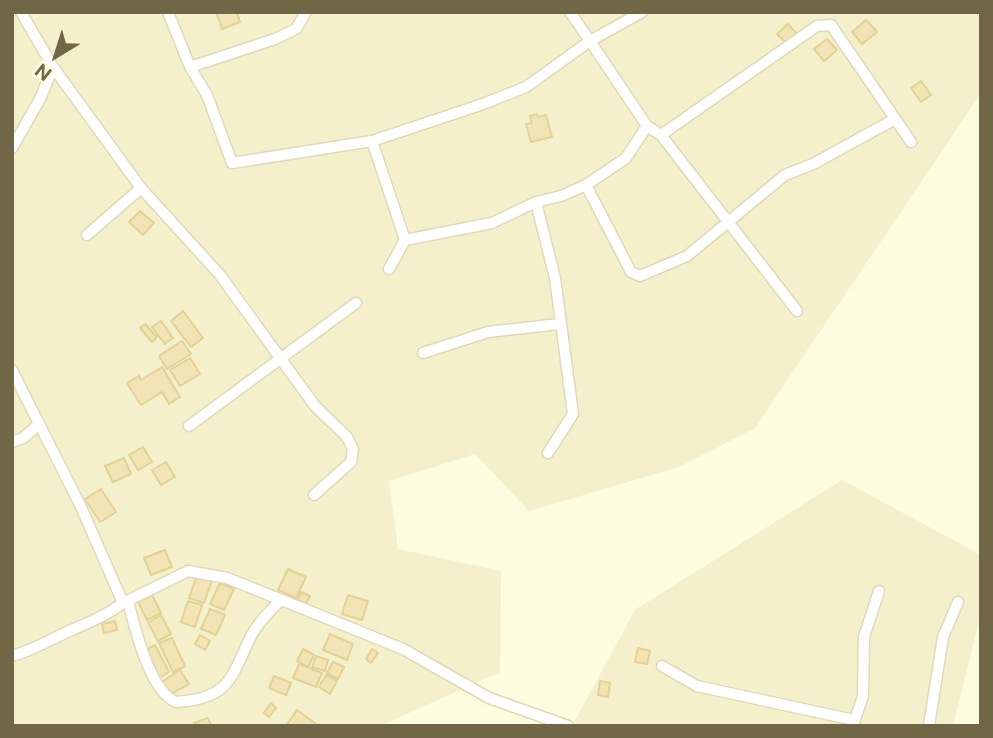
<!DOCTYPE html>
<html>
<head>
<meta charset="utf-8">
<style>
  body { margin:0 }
  #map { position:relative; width:993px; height:738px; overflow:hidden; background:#fcfcde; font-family:"Public Sans",sans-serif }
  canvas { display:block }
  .frame { position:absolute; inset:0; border:14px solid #716646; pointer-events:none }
  .north { position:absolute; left:21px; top:21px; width:70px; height:70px; -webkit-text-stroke:5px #fffee4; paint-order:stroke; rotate:218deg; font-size:19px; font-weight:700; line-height:28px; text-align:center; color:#716646 }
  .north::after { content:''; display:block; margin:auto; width:24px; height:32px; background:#716646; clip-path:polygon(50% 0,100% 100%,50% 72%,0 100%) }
</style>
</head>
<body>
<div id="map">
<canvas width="993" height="738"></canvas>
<div class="frame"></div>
<div class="north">N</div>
</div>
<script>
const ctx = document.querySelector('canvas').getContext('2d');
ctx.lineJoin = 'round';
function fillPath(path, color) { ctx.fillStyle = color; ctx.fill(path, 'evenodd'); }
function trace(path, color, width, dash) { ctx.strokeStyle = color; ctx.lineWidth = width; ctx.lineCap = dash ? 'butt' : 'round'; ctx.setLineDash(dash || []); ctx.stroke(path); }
const residential = new Path2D(`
  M12,12H981V93L755,428L679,467L529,511L475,454L389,481L398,549L501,571L500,672L380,726H12Z
  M842,480L981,555V613L953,726H572L635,610Z`);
const building = new Path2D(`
  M216,12L237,13L240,22L222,29Z
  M866,20L877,32L862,44L852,32Z
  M788,24L796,33L786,43L777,34Z
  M827,39L837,50L824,61L814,49Z
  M921,81L931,95L921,102L911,88Z
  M537,114L538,117L546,115L552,137L531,142L526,124L532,123L530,116Z
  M140,211L154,223L143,235L129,222Z
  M183,311L203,338L191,347L171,321Z
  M161,321L173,338L165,344L152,327Z
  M145,324L157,337L152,342L140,328Z
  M182,341L191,354L167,369L159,356Z
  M190,358L200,374L180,386L170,370Z
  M162,367L180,397L169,404L162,392L141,405L127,383L139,376L141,380Z
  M143,447L152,462L138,470L129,455Z
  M124,458L131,474L113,482L105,466Z
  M166,462L175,477L161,485L152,470Z
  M101,489L116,512L100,522L85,499Z
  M165,550L172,567L151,575L144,558Z
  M288,569L306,577L296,598L278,590Z
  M197,575L212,580L204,603L189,598Z
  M220,583L234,589L224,610L210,604Z
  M301,592L310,596L306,604L297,600Z
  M152,595L161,613L147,620L138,602Z
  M348,595L368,601L362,620L342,614Z
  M188,601L202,605L195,627L181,622Z
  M210,609L225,615L216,635L201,629Z
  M161,615L171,634L158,641L148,623Z
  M115,621L117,630L104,633L102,624Z
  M330,634L353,644L347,660L323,650Z
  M200,635L210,641L205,650L195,644Z
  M172,638L185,666L173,672L159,643Z
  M155,645L169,672L157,679L143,651Z
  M638,648L650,651L647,664L635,662Z
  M303,649L314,655L308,667L297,661Z
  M372,649L378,653L371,663L366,659Z
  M316,656L328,660L325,671L312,667Z
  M333,662L344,667L338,679L327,673Z
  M299,664L322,673L316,687L293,678Z
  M180,670L189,684L168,696L160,683Z
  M326,675L337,681L330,694L319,687Z
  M274,676L291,683L286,695L269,688Z
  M600,681L610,683L608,697L598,695Z
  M271,703L276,708L269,717L264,713Z
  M297,710L316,724L315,726H286Z
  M208,718L211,726H195L194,723Z`);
const minor = new Path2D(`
  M21,12L53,67L141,188L220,275L315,406L347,437L353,449L351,462L314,495
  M168,12L190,67L207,95L232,163L372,141L483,104L526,87L590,41L647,126L661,135L817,26L831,25L911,142
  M570,12L590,41L642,12
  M190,67L275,39L296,29L306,12
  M661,135L797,311
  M372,141L405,240
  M12,148L40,99L53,67
  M586,185L631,272L640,276L687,256L785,175L813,164L895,119
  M536,202L555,278L573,414L548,453
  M87,235L141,188
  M389,269L405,240L492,223L536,202L561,196L586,185L626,158L647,126
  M423,353L488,332L559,324
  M12,370L81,507L123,603C107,615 92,621 74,629C52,638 35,650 12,656
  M189,426L356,303
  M12,442L23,438L38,425
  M128,601C135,628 149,690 176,702C227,699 231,680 249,640C256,625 268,613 280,601
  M123,603L188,571L227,578L403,649L489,698L568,726
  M662,666L697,686L854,720
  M853,726L863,696L864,637L879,591
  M929,726L943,637L958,602`);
fillPath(residential, '#f4f0cc');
fillPath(building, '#f2e4b5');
trace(building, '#e4d196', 2);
trace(minor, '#e0d9ba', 13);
trace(minor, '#fff', 10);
</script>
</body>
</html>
